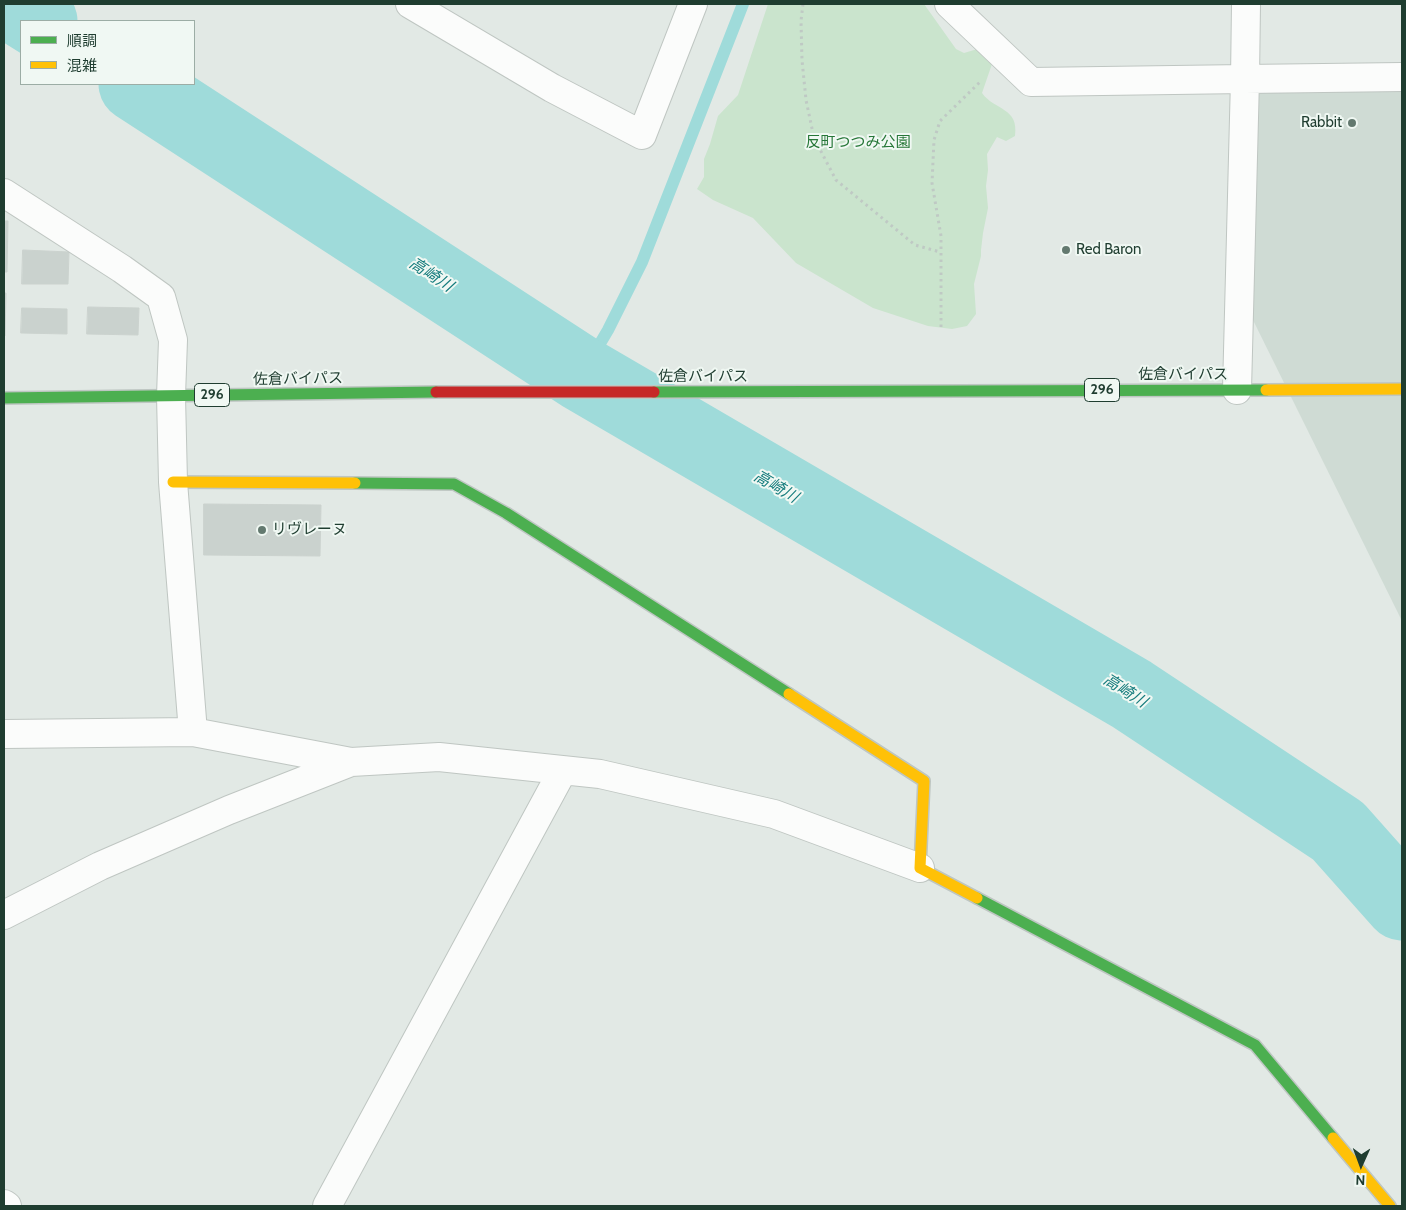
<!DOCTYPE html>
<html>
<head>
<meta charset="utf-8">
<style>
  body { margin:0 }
  #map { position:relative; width:1406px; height:1210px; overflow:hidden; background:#e2e9e5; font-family:Cabin,"Noto Sans JP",sans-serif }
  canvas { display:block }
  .frame { position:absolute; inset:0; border:5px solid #1f3d30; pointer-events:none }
  .legend { position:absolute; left:20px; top:20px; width:175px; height:65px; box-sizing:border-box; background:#f0f8f3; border:1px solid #9cada5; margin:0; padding:6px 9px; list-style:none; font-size:15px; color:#1f3d30 }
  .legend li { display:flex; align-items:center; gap:10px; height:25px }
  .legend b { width:25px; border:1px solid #9cada5 }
  .north { position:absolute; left:1336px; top:1140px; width:50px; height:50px; -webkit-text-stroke:4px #f0f8f3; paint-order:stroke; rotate:182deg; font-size:14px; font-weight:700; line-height:20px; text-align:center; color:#1f3d30 }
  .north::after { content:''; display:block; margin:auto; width:18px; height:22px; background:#1f3d30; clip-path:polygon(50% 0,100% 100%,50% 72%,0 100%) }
</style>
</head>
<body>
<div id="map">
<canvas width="1406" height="1210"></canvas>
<div class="frame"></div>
<ul class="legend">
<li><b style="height:6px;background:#4caf50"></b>順調</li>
<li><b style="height:6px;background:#ffc107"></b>混雑</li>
</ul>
<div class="north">N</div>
</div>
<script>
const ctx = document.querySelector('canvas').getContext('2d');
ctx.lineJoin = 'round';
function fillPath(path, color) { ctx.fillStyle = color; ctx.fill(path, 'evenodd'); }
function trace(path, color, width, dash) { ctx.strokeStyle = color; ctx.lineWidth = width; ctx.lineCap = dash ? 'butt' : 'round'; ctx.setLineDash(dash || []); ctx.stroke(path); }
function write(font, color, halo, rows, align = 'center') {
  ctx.font = font + ' Cabin,"Noto Sans JP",sans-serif'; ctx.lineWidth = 4; ctx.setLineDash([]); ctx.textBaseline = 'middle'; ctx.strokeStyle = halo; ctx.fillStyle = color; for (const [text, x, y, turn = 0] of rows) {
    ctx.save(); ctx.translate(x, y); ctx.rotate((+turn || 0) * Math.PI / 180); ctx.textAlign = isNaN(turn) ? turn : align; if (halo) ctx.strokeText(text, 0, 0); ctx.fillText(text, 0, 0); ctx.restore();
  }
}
const built = new Path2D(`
  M1402,88V621L1248,310L1254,89Z`);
const green = new Path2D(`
  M768,4H924L956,49L964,53L991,45L993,61L982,93C995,111 1019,107 1015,136L1006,141L997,137L987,154L988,170L986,186L988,208L983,233L981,250V256L974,284L976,314L967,326L952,329L928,326L873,308L796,263L753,218L713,200L697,189L704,177V159L710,144L718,116L738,95Z`);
const stream = new Path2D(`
  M582,374L608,330L642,262L743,4`);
const river = new Path2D(`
  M13,4L40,21
  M136,84L582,374L1131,694L1338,831L1402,903`);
const building = new Path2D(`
  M4,221H8L7,272H4Z
  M23,250L69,252L68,284H22Z
  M4,293H6L5,336H4Z
  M88,307L139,308L138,335L87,334Z
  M22,308L67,309V334L21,333Z
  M204,504L321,505L320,556L204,555Z`);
const path = new Path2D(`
  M803,4L801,21L802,60L806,100L814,138L836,180L915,245L940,252
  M941,327V236L932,183L934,140L940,121L980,82`);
const street = new Path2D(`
  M410,4L552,88L642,135L693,4
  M949,4L1031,82L1245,79L1237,390
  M1246,4L1245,79L1402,77
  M4,193L122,269L161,297L173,340L171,396L173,482L193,732
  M4,734L193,732L351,762
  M4,915L100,866L229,810L351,762L439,757L600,774L774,814L920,868
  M4,1204L7,1206
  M327,1206L563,770`);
const fast = new Path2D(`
  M654,392L1266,390
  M4,398L436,392
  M355,483L454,484L506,513L789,694
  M977,898L1255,1045L1333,1138`);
const slow = new Path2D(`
  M1266,390L1402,389
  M173,482L355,483
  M789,694L924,781L920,868L977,898
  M1333,1138L1390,1206`);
const jam = new Path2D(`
  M436,392H654`);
const markers = [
  [1352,123,5,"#63796f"],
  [1066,250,5,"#63796f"],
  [262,530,5,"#63796f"]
];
const shields = [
  [1102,390,35],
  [212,395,35]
];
const shieldNames = [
  ["296",1102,390],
  ["296",212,395]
];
const poiNames = [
  ["Rabbit",1342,123,"right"],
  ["Red Baron",1076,250],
  ["リヴレーヌ",272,530]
];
const parkNames = [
  ["反町つつみ公園",858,143]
];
const streetNames = [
  ["佐倉バイパス",1183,375],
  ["佐倉バイパス",703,377],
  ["佐倉バイパス",298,379,-1]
];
const waterNames = [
  ["高崎川",431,275,33],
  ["高崎川",776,487,30],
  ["高崎川",1125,691,32]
];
fillPath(built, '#cfdbd4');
fillPath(green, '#cae4cd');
trace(stream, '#9fdbda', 12);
trace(river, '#9fdbda', 75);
fillPath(building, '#cad2ce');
trace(building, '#cbd2ce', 1);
trace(street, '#bfc6c2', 30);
trace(fast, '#bec6c2', 14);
trace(slow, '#bec6c2', 14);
trace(jam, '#bec6c2', 14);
trace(path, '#bfc9c4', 3, [2.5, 4]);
trace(street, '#fbfcfb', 28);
trace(fast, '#4caf50', 11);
trace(slow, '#ffc107', 11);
trace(jam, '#c62828', 11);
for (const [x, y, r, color] of markers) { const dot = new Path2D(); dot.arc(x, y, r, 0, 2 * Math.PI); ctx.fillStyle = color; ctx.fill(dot); trace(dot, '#f0f8f3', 2); }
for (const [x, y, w] of shields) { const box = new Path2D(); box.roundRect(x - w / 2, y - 11.5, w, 23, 4); ctx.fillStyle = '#f0f8f3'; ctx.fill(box); trace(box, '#1f3d30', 1); }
write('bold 14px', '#1f3d30', null, shieldNames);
write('15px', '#1f3d30', '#f0f8f3', poiNames, 'left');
write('15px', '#267738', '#f0f8f3', parkNames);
write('15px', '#1f3d30', '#f0f8f3', streetNames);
write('italic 16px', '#157c7d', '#f0f8f3', waterNames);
</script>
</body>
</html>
